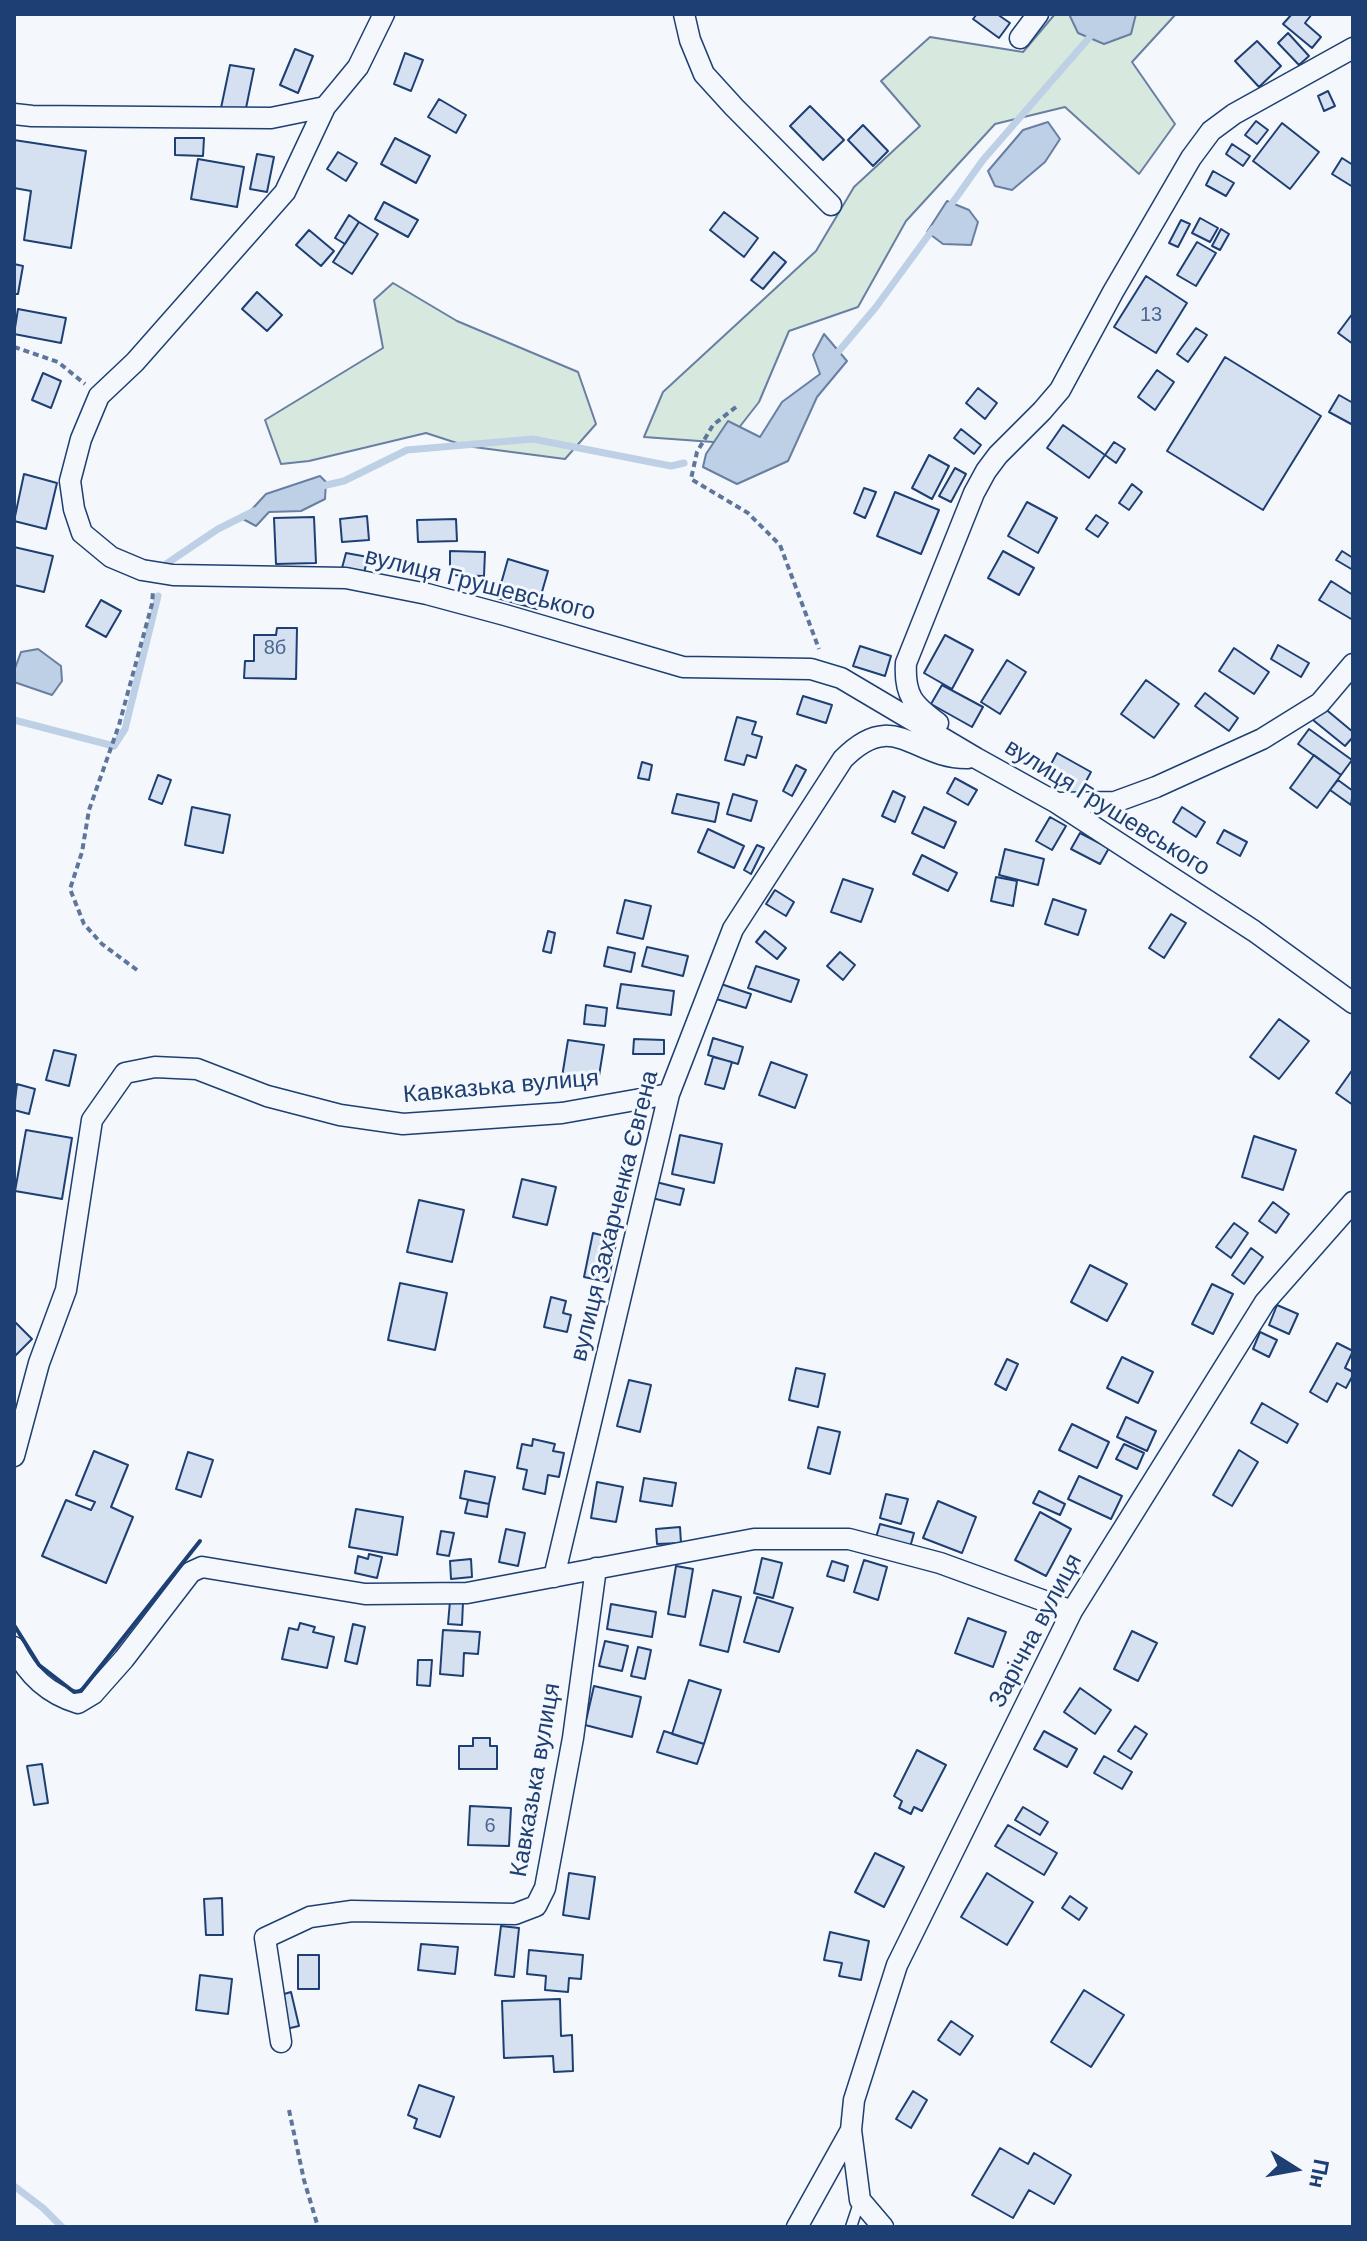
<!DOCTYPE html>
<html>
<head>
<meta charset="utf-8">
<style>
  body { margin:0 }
  #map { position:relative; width:1367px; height:2241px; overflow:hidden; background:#f4f7fb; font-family:Helvetica,sans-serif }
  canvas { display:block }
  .frame { position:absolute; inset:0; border:16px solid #1d3f73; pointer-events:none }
  .north { position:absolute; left:1255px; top:2129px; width:80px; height:80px; -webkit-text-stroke:6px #f4f7fb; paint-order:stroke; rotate:101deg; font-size:22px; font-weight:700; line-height:32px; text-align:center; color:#1d3f73 }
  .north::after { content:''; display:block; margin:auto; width:28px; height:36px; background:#1d3f73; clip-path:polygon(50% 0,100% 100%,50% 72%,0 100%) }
</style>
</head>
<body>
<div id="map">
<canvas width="1367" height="2241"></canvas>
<div class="frame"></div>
<div class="north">Пн</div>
</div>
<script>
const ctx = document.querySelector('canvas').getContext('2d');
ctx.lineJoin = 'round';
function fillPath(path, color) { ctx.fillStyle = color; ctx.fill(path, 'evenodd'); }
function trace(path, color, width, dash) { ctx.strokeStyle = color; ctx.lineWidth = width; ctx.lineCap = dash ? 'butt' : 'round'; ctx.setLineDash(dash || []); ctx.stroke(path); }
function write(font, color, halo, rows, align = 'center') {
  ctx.font = font + ' Helvetica,sans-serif'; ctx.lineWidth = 6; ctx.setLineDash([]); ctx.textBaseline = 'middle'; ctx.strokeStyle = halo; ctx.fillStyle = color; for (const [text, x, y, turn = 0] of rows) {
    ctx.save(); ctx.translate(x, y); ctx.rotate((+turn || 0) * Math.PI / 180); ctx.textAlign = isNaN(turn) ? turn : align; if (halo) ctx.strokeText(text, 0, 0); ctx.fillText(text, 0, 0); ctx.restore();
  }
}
const green = new Path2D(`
  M1055,14H1176L1132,62L1175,124L1139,174L1065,107L995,124L906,221L858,307L789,331L759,402L727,443L644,437L663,392L816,251L854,187L920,126L881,81L930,37L1023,52Z
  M393,283L457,321L578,372L596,424L565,459L466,446L426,433L309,461L281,464L265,420L383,348L374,300Z`);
const water = new Path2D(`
  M1069,14H1136L1131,34L1104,44L1078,33Z
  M1048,122L1060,139L1045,162L1012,190L995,186L988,171L1023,130Z
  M947,201L969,210L978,222L971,245L943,244L927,232Z
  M824,334L847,361L817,397L788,461L737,484L703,467L706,454L728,421L760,437L782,402L820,374L813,355Z
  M320,476L326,482L325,499L301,511L269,512L256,526L243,519L266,494Z
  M38,649L61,666L62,681L52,695L14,682V671L21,652Z`);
const stream = new Path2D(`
  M948,209L983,160L1095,31
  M833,358L876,307L933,229
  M318,487L344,481L407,450L533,439L671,466L684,463
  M166,564L218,529L254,511
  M14,720L110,745
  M114,746L125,729L158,596
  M14,2186L43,2208L62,2227`);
const building = new Path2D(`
  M977,14H997L1010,23L999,38L973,19Z
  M1292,14H1312L1305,23L1321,37L1312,48L1283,24Z
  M1288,33L1309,56L1299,65L1278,43Z
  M1257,41L1281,66L1259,87L1235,61Z
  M295,49L313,56L298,93L280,85Z
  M405,53L423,60L411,91L394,84Z
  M230,65L254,69L245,113L221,108Z
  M1328,91L1335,106L1324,111L1318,96Z
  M439,99L466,115L456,133L428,117Z
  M810,106L844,140L823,160L790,126Z
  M1256,121L1268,130L1257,144L1245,135Z
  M1282,123L1319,152L1290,189L1253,161Z
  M863,125L888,151L873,166L848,140Z
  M175,138H204L203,156L175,155Z
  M395,138L430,156L416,183L381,164Z
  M14,140L86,151L71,248L24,240L31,191L14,188Z
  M1232,144L1250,156L1243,166L1226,154Z
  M338,152L357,163L346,181L327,169Z
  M257,154L274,157L267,192L250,189Z
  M1342,158L1353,165V187L1332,174Z
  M198,159L244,167L237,207L191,199Z
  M1213,171L1234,183L1226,196L1206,185Z
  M384,202L418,220L408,237L375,219Z
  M724,212L758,238L744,257L710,230Z
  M349,215L359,222L345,244L335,238Z
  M1200,218L1218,228L1210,242L1192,233Z
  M1181,220L1190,224L1178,247L1169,243Z
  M359,222L378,234L352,274L333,262Z
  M1221,229L1229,234L1220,250L1212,246Z
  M309,230L334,251L321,266L296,245Z
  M1197,242L1216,253L1196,286L1177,275Z
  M774,252L786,262L763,289L751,280Z
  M14,264L23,266L18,294H14Z
  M1146,276L1187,303L1156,353L1114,327Z
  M257,292L282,315L267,331L242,309Z
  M18,309L66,318L61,343L14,334Z
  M1353,313V344L1338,333Z
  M1196,328L1207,335L1188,362L1177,354Z
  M1225,357L1321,416L1263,510L1167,451Z
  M1157,370L1174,382L1155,410L1138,397Z
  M43,373L61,381L51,408L32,400Z
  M978,388L997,403L985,419L966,403Z
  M1339,395L1353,403V425L1329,412Z
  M1063,425L1105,455L1089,478L1047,448Z
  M961,429L981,445L974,454L954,438Z
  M1114,442L1125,449L1116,463L1105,455Z
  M929,455L949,466L932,499L912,488Z
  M955,468L966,474L951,502L939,496Z
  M24,474L57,483L46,529L14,521Z
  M1132,484L1142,492L1129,510L1119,503Z
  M864,488L876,492L865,518L854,513Z
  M895,492L939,510L921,554L877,536Z
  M1027,502L1057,518L1038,553L1008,536Z
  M1096,515L1108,523L1098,537L1086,529Z
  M367,516L369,540L342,542L340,519Z
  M314,517L316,563L276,564L274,518Z
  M456,519L457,541L418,542L417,520Z
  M14,547L53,556L44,592L14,585Z
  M450,551L485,552L484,576L450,575Z
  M1003,551L1034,568L1019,595L988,578Z
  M1342,551L1353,558V570L1336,560Z
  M346,553L368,557L364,573L342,568Z
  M508,559L548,571L537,609L497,598Z
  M1331,581L1353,595V620L1319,600Z
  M101,600L121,611L106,637L86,626Z
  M277,628H297L296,679L244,678L245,661H254V635H276Z
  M945,635L973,650L952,689L924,673Z
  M1278,645L1309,663L1301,677L1271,659Z
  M860,646L891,656L885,676L853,666Z
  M1234,648L1269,672L1254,694L1219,671Z
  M1007,660L1026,672L1000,714L981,702Z
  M1146,680L1179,704L1154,738L1121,714Z
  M942,685L983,707L972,727L931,704Z
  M1205,693L1238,718L1229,731L1195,706Z
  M803,696L832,705L826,723L797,714Z
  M1323,707L1353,732V737L1345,746L1313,720Z
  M737,717L756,722L752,734L762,737L756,758L747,755L744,765L725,760Z
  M1309,729L1352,760L1341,775L1298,744Z
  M1057,753L1091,772L1078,796L1044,777Z
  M1314,755L1341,775L1317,808L1290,788Z
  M642,762L652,765L649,780L638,778Z
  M796,765L806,770L792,796L783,791Z
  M158,775L171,780L162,804L149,799Z
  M955,778L977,790L968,805L947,793Z
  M1338,780L1353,791L1351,805L1330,790Z
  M893,791L905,797L895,822L882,816Z
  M677,794L719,803L715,822L672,813Z
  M733,794L757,801L751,821L727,814Z
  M192,807L230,815L223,853L185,845Z
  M924,807L956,822L944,848L912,833Z
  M1182,807L1205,822L1196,837L1173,822Z
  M1050,817L1066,826L1052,850L1036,841Z
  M708,829L744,846L734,868L698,852Z
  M1224,830L1247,842L1240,856L1217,843Z
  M1080,833L1109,848L1100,864L1071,849Z
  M757,845L764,848L751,874L744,870Z
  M1005,849L1044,859L1038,885L999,875Z
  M922,855L957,873L948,891L913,874Z
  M996,877L1017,881L1013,906L991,901Z
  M843,879L873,889L861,922L831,912Z
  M775,890L794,902L786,916L766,904Z
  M1053,899L1086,910L1078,935L1045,924Z
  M625,900L651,906L643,939L617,933Z
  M1171,914L1186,923L1164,958L1149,948Z
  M548,931L555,933L551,953L543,951Z
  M765,931L786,948L777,959L756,942Z
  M608,947L635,953L631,972L604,966Z
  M647,947L688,956L683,976L642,966Z
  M840,952L855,965L843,980L827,966Z
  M756,966L799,980L791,1002L748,988Z
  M718,983L751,994L746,1008L713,998Z
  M621,984L674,991L671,1015L617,1008Z
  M586,1005L607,1008L605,1026L584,1024Z
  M1279,1019L1309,1041L1279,1079L1250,1057Z
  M713,1038L743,1047L738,1064L708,1055Z
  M634,1039L664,1040V1054H633Z
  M568,1040L604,1045L598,1082L562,1077Z
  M54,1050L76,1055L69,1086L46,1080Z
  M713,1057L732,1062L724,1089L705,1084Z
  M771,1062L807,1075L795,1108L759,1095Z
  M1353,1069V1105L1336,1093Z
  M17,1084L35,1089L29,1114L14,1110Z
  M26,1130L72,1138L62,1199L15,1191Z
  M680,1135L722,1144L714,1183L672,1174Z
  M1254,1136L1296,1150L1283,1190L1242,1177Z
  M522,1179L556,1187L547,1225L513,1217Z
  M656,1182L684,1189L680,1205L652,1198Z
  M419,1200L464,1210L452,1262L407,1252Z
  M1273,1202L1289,1214L1276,1233L1259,1221Z
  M1234,1223L1248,1233L1231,1258L1216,1247Z
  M593,1233L617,1239L608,1282L584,1277Z
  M1251,1248L1263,1257L1244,1284L1232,1275Z
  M1090,1265L1127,1284L1107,1321L1071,1302Z
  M400,1283L447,1293L435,1350L388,1340Z
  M1212,1284L1233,1294L1213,1334L1192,1324Z
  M551,1297L566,1301L563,1313L571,1315L567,1332L544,1327Z
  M1277,1305L1298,1314L1289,1334L1269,1325Z
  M14,1321L32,1339L14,1357Z
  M1260,1332L1277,1340L1269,1357L1253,1349Z
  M1337,1343L1353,1351L1345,1368L1353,1372V1375L1346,1388L1337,1383L1327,1402L1310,1392Z
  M1122,1357L1153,1372L1138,1403L1107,1388Z
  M1007,1359L1018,1364L1006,1390L995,1384Z
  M796,1368L825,1374L818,1407L789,1400Z
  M629,1380L651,1385L640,1432L617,1426Z
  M1262,1403L1298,1424L1287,1443L1251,1423Z
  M1126,1417L1156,1431L1147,1451L1117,1437Z
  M1072,1424L1109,1442L1097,1468L1059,1450Z
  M818,1427L840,1432L830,1474L808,1468Z
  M533,1439L555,1444L553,1451L564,1453L559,1477L548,1475L545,1494L523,1489L527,1470L517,1468L522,1444L532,1446Z
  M1124,1444L1144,1453L1137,1469L1116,1459Z
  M1239,1450L1258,1462L1232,1506L1213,1495Z
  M94,1451L128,1465L111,1507L133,1517L106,1583L42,1556L66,1500L91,1510L95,1502L76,1495Z
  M188,1452L213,1460L201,1497L176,1489Z
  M465,1471L495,1477L489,1504L460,1498Z
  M1079,1476L1122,1496L1111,1519L1068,1499Z
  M644,1478L676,1483L672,1506L640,1501Z
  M597,1482L623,1487L616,1522L591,1518Z
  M1039,1491L1065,1504L1060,1515L1033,1503Z
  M886,1494L908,1499L901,1524L880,1518Z
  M468,1500L489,1504L487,1517L465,1513Z
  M938,1501L976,1517L962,1553L923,1538Z
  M356,1509L403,1517L397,1555L349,1547Z
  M1040,1512L1071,1529L1046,1576L1015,1560Z
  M880,1524L914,1533L909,1551L875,1541Z
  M680,1527L681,1543L657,1544L656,1529Z
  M506,1529L525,1533L518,1566L499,1562Z
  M441,1531L454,1533L449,1556L437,1554Z
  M369,1554L382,1557L377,1578L355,1573L358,1556L368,1559Z
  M762,1558L782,1563L773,1598L754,1593Z
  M471,1559L472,1577L451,1579L450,1561Z
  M864,1560L887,1567L878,1600L854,1592Z
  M832,1561L848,1566L844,1581L827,1576Z
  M676,1566L693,1569L685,1617L668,1614Z
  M713,1590L741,1597L728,1652L700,1645Z
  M757,1597L793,1608L779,1652L744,1642Z
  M450,1601L463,1602L462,1625L448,1624Z
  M611,1604L656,1612L652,1637L607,1629Z
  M968,1618L1006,1632L993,1667L955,1653Z
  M300,1623L315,1627L313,1632L334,1637L327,1668L282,1659L289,1628L298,1630Z
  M353,1624L365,1627L357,1664L345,1661Z
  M443,1630L480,1632L478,1654L464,1653L463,1676L440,1674Z
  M1132,1631L1157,1643L1138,1681L1114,1669Z
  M605,1641L628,1646L622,1671L599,1666Z
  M638,1647L651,1650L645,1679L631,1676Z
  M418,1660H432L430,1686L417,1685Z
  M689,1680L721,1690L704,1744L672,1734Z
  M594,1686L641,1697L632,1737L585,1725Z
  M1080,1688L1111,1710L1095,1734L1064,1712Z
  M1135,1726L1147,1734L1131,1759L1118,1751Z
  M664,1731L704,1744L697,1764L657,1752Z
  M1044,1731L1077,1749L1067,1767L1034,1749Z
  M473,1738H490V1746H497V1769H459V1746H473Z
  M917,1750L946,1765L922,1811L914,1807L911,1814L899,1808L902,1801L894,1796Z
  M1104,1756L1132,1772L1122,1789L1094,1773Z
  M42,1764L48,1803L34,1805L27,1766Z
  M470,1806L511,1808L509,1846L468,1845Z
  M1023,1807L1048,1822L1040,1835L1015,1820Z
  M1008,1825L1057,1853L1044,1875L995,1846Z
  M875,1853L904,1867L884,1907L855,1892Z
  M569,1873L595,1877L589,1919L563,1915Z
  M987,1873L1033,1902L1007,1945L961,1917Z
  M1070,1896L1087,1908L1079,1920L1062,1908Z
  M222,1898L223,1935H206L204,1899Z
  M501,1926L519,1928L514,1977L495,1975Z
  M830,1932L869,1941L861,1980L839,1976L842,1963L824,1960Z
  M421,1944L458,1947L455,1974L418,1970Z
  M529,1950L583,1955L581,1979L569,1978L568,1992L545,1990L546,1976L527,1974Z
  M298,1955H319V1989H298Z
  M200,1975L232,1979L228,2014L196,2010Z
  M1084,1990L1124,2015L1091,2067L1051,2042Z
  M291,1992L299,2026L286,2029L277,1996Z
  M560,1999L561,2036L572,2035L573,2071L554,2072L553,2056L504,2058L502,2001Z
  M951,2021L973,2036L960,2055L938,2040Z
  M419,2085L454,2097L440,2137L414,2128L417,2119L408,2115Z
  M913,2091L927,2100L911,2128L896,2119Z
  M1000,2148L1028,2164L1034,2153L1071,2175L1054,2204L1029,2190L1013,2218L972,2195Z`);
const path = new Path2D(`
  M14,347L58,362L85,384
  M736,407L713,425L697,452L691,479L748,513L780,545L819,649
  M137,970L102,944L84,924L70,889L82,852L89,810L119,725L152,604L153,592
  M289,2110L304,2180L318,2227`);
const service = new Path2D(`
  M851,2227L860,2200`);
const minor = new Path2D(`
  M384,14L358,67L325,107L285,192L135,362L99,396L81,439L70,481L74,509L82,533L111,557L142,570L173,575L346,578L427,594L505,615L683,667L811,669L841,678L976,758L1057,803L1254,931L1353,1003
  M684,14L690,40L704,74L734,107L831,205
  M1020,38L1038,14
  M14,114L32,116L271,118L325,107
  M938,723C913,705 904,695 906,663L974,493L986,471L998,455L1042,411L1060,390L1113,292L1191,158L1211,131L1234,114L1353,48
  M1057,803L1115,802L1156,787L1262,739L1320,703L1353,664
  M14,1456L39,1363L66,1290L92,1120L125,1073L155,1067L197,1069L267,1096L340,1115L403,1124L562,1113L669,1094
  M554,1577L669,1094L733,929L843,759C894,707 914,759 968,758
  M14,1647C28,1676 48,1694 78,1703L93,1694L124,1659L191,1572L202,1567L365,1594L467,1593L754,1539H849L940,1563L1072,1611
  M281,2042L265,1938L310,1917L352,1911L515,1914L536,1906L545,1888L573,1738L596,1568
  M851,2130L860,2200L883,2227
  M797,2227L851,2130L854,2100L897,1965L1072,1611L1265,1302L1353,1202`);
const wall = new Path2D(`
  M14,1625L39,1665L74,1692L81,1691L200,1541`);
const numberNames = [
  ["13",1151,315],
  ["8б",275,648],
  ["6",490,1826]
];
const streetNames = [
  ["вулиця Грушевського",480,585,14],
  ["вулиця Грушевського",1107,808,32],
  ["Кавказька вулиця",501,1087,-5],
  ["вулиця Захарченка Євгена",615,1216,-76],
  ["Зарічна вулиця",1036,1631,-62],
  ["Кавказька вулиця",536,1780,-80]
];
fillPath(green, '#d7e8df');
trace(green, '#687fa3', 2);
fillPath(water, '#bed0e5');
trace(water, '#687fa3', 2);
trace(stream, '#bed0e5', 7);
fillPath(building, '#d5e0f0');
trace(building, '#1d3f73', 2);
trace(service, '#1d3f73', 13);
trace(minor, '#1d3f73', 23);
trace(path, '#5e769c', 4, [6, 4]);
trace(service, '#f4f7fb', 10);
trace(minor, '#f4f7fb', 20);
trace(wall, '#1d3f73', 4);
write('20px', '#4b6792', null, numberNames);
write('24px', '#1d3f73', '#f4f7fb', streetNames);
</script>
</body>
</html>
